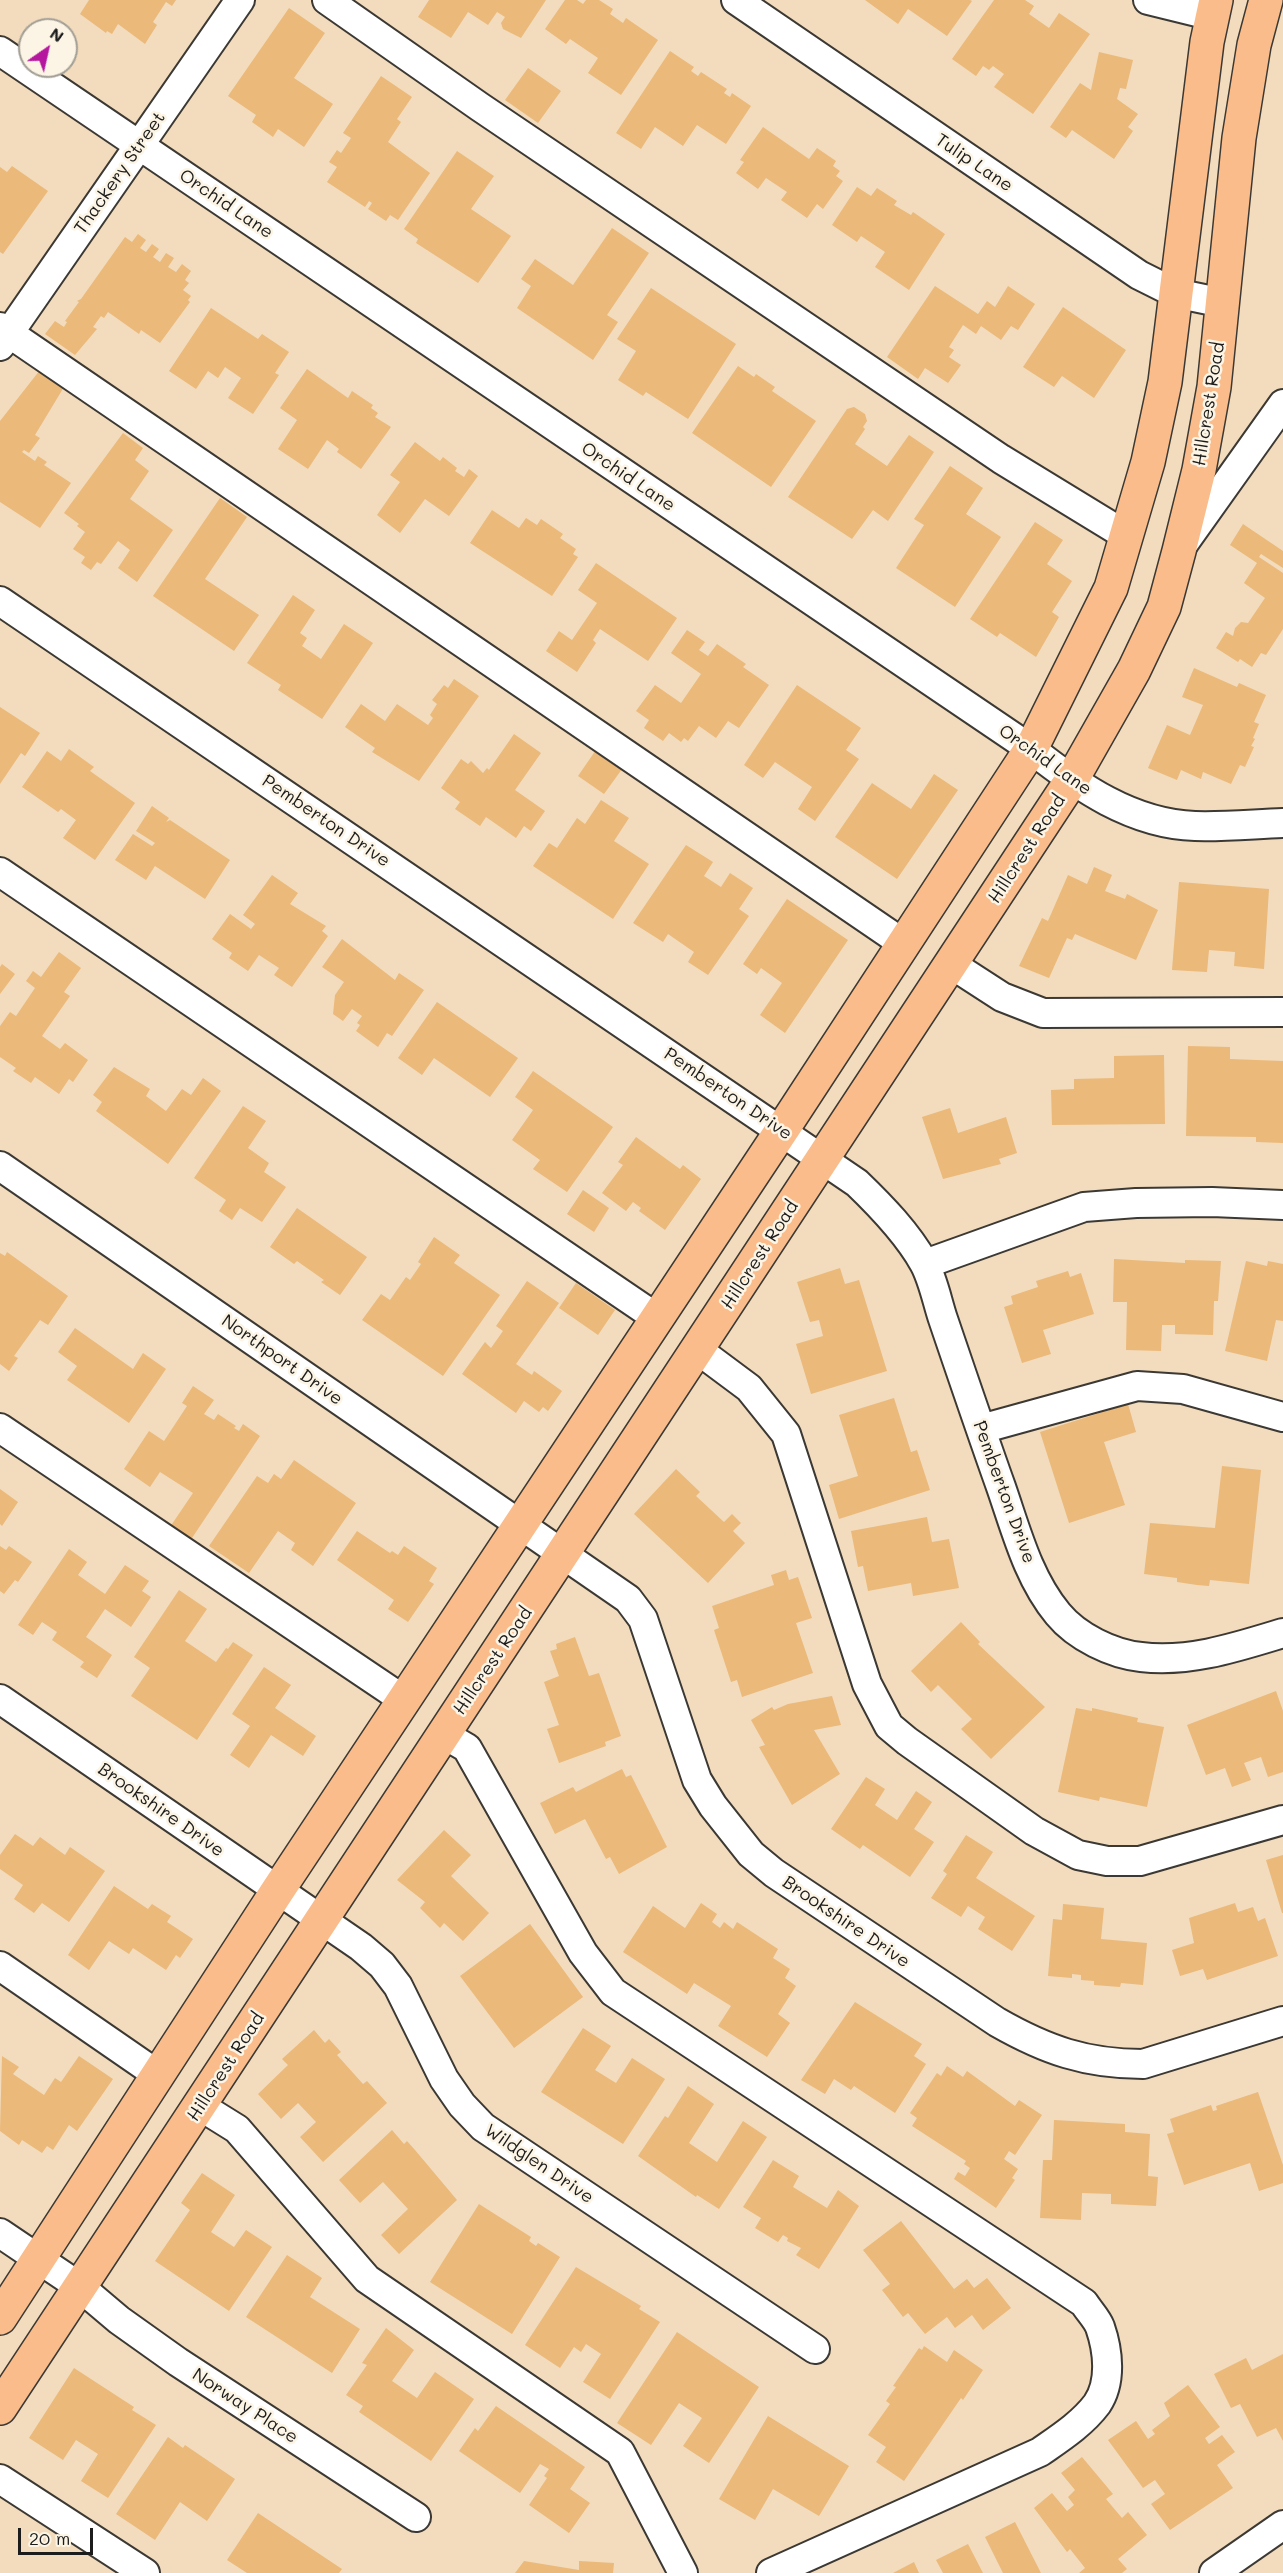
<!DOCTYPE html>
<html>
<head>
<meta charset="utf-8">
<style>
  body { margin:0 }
  #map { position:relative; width:1283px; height:2573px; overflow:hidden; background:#f2dcbd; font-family:Mali,sans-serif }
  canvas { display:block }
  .north { position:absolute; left:18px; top:18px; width:60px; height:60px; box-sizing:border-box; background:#fcf5e5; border:2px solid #a29e95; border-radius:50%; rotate:34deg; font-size:16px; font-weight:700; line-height:24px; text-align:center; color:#1c1c1c }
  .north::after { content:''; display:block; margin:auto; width:21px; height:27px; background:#b5179e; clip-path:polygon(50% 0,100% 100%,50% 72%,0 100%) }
  .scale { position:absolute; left:18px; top:2528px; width:75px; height:27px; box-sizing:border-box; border:3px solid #1c1c1c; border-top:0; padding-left:8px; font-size:18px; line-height:21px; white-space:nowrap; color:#1c1c1c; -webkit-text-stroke:4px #fcf5e5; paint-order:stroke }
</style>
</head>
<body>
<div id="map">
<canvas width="1283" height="2573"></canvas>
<div class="north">N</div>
<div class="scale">20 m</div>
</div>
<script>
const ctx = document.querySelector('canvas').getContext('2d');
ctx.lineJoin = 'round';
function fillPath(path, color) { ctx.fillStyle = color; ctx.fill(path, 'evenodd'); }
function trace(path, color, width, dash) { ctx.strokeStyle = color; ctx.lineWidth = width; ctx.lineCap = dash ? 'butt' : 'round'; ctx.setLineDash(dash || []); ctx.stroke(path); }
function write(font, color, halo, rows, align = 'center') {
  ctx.font = font + ' Mali,sans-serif'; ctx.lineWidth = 5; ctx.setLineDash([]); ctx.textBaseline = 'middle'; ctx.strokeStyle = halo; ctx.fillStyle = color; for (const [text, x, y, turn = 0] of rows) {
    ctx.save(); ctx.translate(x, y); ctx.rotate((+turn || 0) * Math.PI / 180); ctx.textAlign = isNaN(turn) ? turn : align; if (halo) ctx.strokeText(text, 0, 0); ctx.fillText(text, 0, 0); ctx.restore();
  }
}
const building = new Path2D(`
  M89,0H176L172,6L166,2L153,22L157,25L145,44L118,24L112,34L107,31L106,33L80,14Z
  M429,0H546L521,38L503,29L501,23L505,17L497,12L488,25L468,12L451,38L418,17Z
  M565,0H577L583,4L586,0H599L613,9L610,14L623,23L626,18L658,40L621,95L588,73L598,58L570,39L566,44L545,29Z
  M865,0H970L972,1L947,36L908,9L898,24Z
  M994,0H1025L1034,6L1029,14L1049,28L1059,13L1090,34L1033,114L994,87L1004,74L993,66L989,70L983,66L976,76L952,59Z
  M289,8L325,33L294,78L333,104L304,147L278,129L273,137L252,122L256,115L228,96Z
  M670,51L694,67L691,71L698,76L701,72L727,89L724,93L730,97L732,93L751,106L726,144L697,125L683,146L655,127L641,149L616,133Z
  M1099,52L1133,60L1126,89L1120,88L1117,99L1138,114L1128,127L1133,131L1114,159L1072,130L1066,138L1050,127L1080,83L1091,90Z
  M528,68L561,91L538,123L505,100Z
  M381,76L412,97L397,119L401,122L388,142L430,173L398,220L390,215L386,221L368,209L372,203L369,201L365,207L327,182L337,167L329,162L337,150L341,153L351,138L343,133Z
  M763,127L809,159L817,148L836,161L833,166L840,171L836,176L843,181L823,209L817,204L807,218L781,200L787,192L766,178L758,189L736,173L744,162L740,160Z
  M457,151L494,176L471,209L511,236L478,283L416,243L418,239L404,229Z
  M12,166L48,191L3,254L0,252V167L7,172Z
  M857,187L871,196L877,188L897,201L894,205L911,215L913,212L945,234L909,290L875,267L885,252L861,236L857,242L832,225Z
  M612,228L649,253L607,315L618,322L593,360L517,308L531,286L521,279L535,259L573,285Z
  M138,234L146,240L140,248L146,252L152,244L159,249L153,257L160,262L166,253L174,258L168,267L176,272L182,264L191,271L185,280L189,283L183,290L191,296L188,300L190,302L160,343L141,330L139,334L108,312L104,318L101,316L93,327L97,329L75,355L45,334L55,321L64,327L67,322L65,321L79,302L77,301L81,299L125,237L132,242Z
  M935,286L978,314L987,301L995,307L1008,286L1035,304L1018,330L1011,326L1001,340L981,326L976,334L963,325L949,347L954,350L949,357L961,365L948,383L925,368L918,379L887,357Z
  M651,288L736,344L688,419L646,392L643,396L618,380L636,351L617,339Z
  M1063,307L1126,350L1094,398L1062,376L1054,387L1023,367Z
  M211,308L258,339L262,334L289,352L275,373L279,375L253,414L228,398L241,378L225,367L218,378L208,371L196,389L169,371Z
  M738,366L754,377L756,374L775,387L772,391L816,421L771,487L692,433Z
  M307,369L348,398L352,391L373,405L371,408L378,413L375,417L391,427L361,469L337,452L339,449L327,440L308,469L278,449L297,420L280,408Z
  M40,370L64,387L35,435L40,438L29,453L24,450L22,452L35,461L38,456L47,462L44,465L71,483L40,528L0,502V421Z
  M854,407L865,414L867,421L863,427L865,429L855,444L887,466L909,435L934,452L888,521L873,510L852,539L788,497L847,409Z
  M123,433L143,448L135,460L149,471L130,499L173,530L137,582L118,568L130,550L118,541L101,564L97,562L91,570L81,563L85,557L73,549L85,532L77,526L79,524L64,513Z
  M415,442L440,461L443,457L457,468L455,471L464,477L469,469L478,476L449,516L425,499L400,533L377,515L400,482L390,475Z
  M950,466L983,488L966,514L1001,537L955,607L896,568L924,525L914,519Z
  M220,498L247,517L205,579L259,615L234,651L153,596Z
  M492,510L519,528L526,518L537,525L541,519L563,534L560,538L576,549L573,554L578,557L552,596L470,543Z
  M1035,522L1063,540L1047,564L1072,581L1052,612L1059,617L1036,657L1000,633L997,637L970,619Z
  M1243,524L1283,551V568L1261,554L1259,557L1283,573V629L1266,655L1261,653L1252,667L1240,659L1238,662L1216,648L1226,632L1233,636L1235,628L1241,622L1248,623L1265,598L1244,583L1257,563L1230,545Z
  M596,563L677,618L648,661L600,629L593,640L596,643L577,672L546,651L559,631L572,640L597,603L578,590Z
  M293,595L315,610L300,633L307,638L302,646L321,659L344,624L373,643L322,719L278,690L281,685L247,663Z
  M687,630L705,642L699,650L708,656L717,644L746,664L743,667L769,685L739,728L728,721L716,738L699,726L688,741L684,738L681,742L669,733L663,741L644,728L649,720L636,711L655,685L681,703L701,674L671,653Z
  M1194,668L1237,687L1239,683L1266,695L1254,722L1259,724L1253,738L1255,739L1251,746L1254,747L1245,767L1240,765L1231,784L1203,772L1201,779L1181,770L1177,780L1148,768L1167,725L1190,735L1203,705L1182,697Z
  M454,679L479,696L419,781L372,752L375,748L345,727L361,704L385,721L397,704L428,725L433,718L430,715L437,704L432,700L444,685L448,688Z
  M797,685L861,728L846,750L859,759L815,821L798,809L812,787L775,762L763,778L744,765Z
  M0,707L40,733L25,756L21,753L0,784Z
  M514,734L541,753L515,790L545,811L531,831L524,826L516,838L486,817L480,826L455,809L460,802L441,788L461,759L468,764L471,761L483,773L487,768L489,770Z
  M598,747L625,765L604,794L578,776Z
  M69,749L94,767L90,771L135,803L95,860L63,838L76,820L61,809L58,812L22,787L47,751L61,761Z
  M934,774L958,790L897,879L835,837L872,783L911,809Z
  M601,800L629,818L614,841L649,864L613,919L533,866L549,843L557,848L577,818L585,824Z
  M152,806L169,818L166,822L170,820L230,860L205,899L155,866L146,880L115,860L133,834L152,846L155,843L136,831Z
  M686,845L713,862L704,876L721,887L730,873L753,888L739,909L749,916L708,975L688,962L694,952L668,934L663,942L633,923Z
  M1094,867L1112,875L1105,891L1125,899L1127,894L1158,910L1136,960L1075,934L1072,940L1067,938L1049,978L1019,966L1042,918L1048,921L1068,875L1087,884Z
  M272,875L298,893L290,904L326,926L322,931L328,936L292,987L274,975L279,968L259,955L248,971L229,958L232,953L212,939L230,914L251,929L255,924L243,915Z
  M1179,882L1269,889L1264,969L1234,966L1235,952L1209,950L1207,972L1172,970Z
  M787,899L848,940L785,1033L760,1015L782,983L761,968L757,974L743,964Z
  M342,939L395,980L399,973L424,990L392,1036L387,1033L378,1047L356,1031L360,1025L357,1023L362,1016L352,1009L343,1021L333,1014L335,995L344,982L322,967Z
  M59,952L81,968L64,992L70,996L42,1036L60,1049L65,1043L88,1060L73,1082L69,1079L59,1094L35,1077L31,1083L13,1071L16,1068L0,1057V1026L10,1012L16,1016L35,988L26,981L33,971L41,977Z
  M2,964L15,974L0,994V967Z
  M437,1002L518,1058L490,1097L434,1058L422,1075L398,1058Z
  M1188,1046L1230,1047V1059L1283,1061V1143L1256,1142V1137L1186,1136Z
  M1164,1055L1165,1124L1052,1125L1051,1090L1074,1089V1079L1114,1078V1056Z
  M114,1067L150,1089L146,1096L166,1111L182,1089L191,1095L203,1078L221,1091L168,1164L96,1111L102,1102L93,1095Z
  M533,1071L613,1127L567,1192L533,1169L540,1160L512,1140L533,1110L515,1097Z
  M243,1106L266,1121L248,1148L269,1163L264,1172L286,1187L262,1222L240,1208L232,1220L219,1211L226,1200L194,1178Z
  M950,1108L958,1133L1006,1117L1017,1153L999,1159L1001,1164L943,1179L922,1117Z
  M636,1137L680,1169L683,1165L701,1179L665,1230L639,1211L641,1208L633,1202L626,1211L602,1193L623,1165L618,1162Z
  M583,1190L609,1208L594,1232L567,1214Z
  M297,1208L367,1257L340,1295L321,1282L324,1280L297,1261L294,1264L270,1247Z
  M434,1237L460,1255L454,1263L500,1295L443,1376L362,1320L381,1294L390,1300L406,1277L410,1280L421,1264L418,1262Z
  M7,1252L68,1296L48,1325L40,1320L14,1356L18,1358L9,1371L0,1364V1253L5,1256Z
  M1114,1259L1185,1263V1260L1221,1261L1218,1301H1214L1213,1335L1175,1334V1325H1162L1161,1351L1126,1350L1127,1302H1113Z
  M1246,1261L1267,1266L1268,1261L1283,1264V1321L1276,1320L1267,1361L1225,1351Z
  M840,1268L845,1284L859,1280L887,1371L811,1394L796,1344L823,1336L819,1320L810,1322L797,1282Z
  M1068,1271L1070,1277L1081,1273L1094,1314L1043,1330L1051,1354L1022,1363L1004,1307L1013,1304L1011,1296L1038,1287L1036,1281Z
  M527,1281L559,1303L516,1364L532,1375L534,1371L562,1391L548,1411L543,1407L539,1412L524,1401L516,1413L462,1374L485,1342L491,1348L503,1331L496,1326Z
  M576,1283L615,1310L598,1335L559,1308Z
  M75,1328L133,1369L143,1353L166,1369L129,1423L67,1380L77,1366L58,1352Z
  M193,1386L214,1400L204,1414L214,1420L218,1414L236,1426L234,1428L239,1431L243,1424L260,1436L190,1541L170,1527L193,1493L160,1472L150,1487L124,1469L149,1431L164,1441L187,1406L182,1403Z
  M894,1398L911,1452L917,1450L930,1490L839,1519L829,1485L858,1476L839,1415Z
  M1128,1404L1136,1432L1104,1442L1125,1505L1069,1523L1040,1432Z
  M294,1460L356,1503L313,1566L291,1550L295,1543L278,1531L249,1573L209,1546L257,1476L268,1483L274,1474L281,1479Z
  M1222,1466L1261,1470L1249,1584L1210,1580L1209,1586L1197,1585L1177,1582V1578L1144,1574L1150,1523L1215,1528Z
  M676,1469L700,1492L696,1496L724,1522L732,1514L741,1523L733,1531L745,1543L708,1583L634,1514Z
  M0,1489L18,1502L2,1526L0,1524Z
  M927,1517L932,1542L949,1539L959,1588L913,1596L911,1583L868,1591L863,1566L858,1567L851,1531Z
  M357,1531L390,1553L392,1551L398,1555L404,1546L437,1568L429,1581L434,1584L408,1622L388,1609L394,1600L337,1560Z
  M0,1546L6,1550L9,1546L32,1562L18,1582L15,1580L4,1594L0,1591Z
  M69,1549L87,1562L78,1575L105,1594L125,1565L149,1581L142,1591L151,1597L131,1627L105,1609L86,1637L112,1655L97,1678L80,1667L84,1662L52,1640L57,1632L42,1622L33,1635L18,1625Z
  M786,1570L789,1580L798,1577L812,1618L796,1623L813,1673L742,1697L737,1680L731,1682L714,1630L719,1628L712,1606L774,1585L771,1575Z
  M179,1590L207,1609L185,1641L216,1662L226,1648L228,1649L233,1642L253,1655L197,1740L131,1696L150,1668L134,1657Z
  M961,1622L980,1642L978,1644L1045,1707L991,1759L961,1729L972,1719L938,1685L931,1692L911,1671Z
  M575,1637L589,1676L599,1673L621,1736L605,1742L606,1746L559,1763L547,1729L559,1725L544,1682L559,1676L550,1651L557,1649L556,1644Z
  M264,1667L291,1685L275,1708L316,1736L303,1756L271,1735L249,1768L230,1755L250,1726L232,1714Z
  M1276,1691L1283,1711V1772L1268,1777L1261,1757L1244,1763L1251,1780L1232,1787L1225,1768L1206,1775L1187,1725Z
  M832,1696L841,1725L814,1730L840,1774L792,1805L759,1747L765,1745L751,1720L772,1707L774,1710L788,1704Z
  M1076,1708L1092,1711V1708L1138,1718L1137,1722L1164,1727L1147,1807L1100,1797L1099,1801L1058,1792Z
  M622,1769L626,1777L631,1775L667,1847L619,1874L610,1857L606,1859L585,1819L555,1834L540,1803L573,1787L576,1792Z
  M866,1777L885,1789L875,1805L897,1820L916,1791L932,1802L914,1829L934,1842L910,1877L863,1845L860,1849L831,1829Z
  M444,1830L471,1855L451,1876L489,1913L463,1941L444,1923L440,1928L420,1908L425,1902L397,1880Z
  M15,1834L33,1846L40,1837L65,1855L70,1847L105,1871L69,1922L42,1903L34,1913L14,1899L23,1885L0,1869V1855Z
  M966,1835L993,1852L976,1878L1035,1916L1012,1951L978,1929L985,1917L968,1906L961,1917L931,1898L947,1874L943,1871Z
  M1283,1855V1913H1282L1266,1860Z
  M114,1886L148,1909L152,1904L171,1916L167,1922L193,1939L180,1958L176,1955L166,1970L133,1948L129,1954L109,1941L89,1970L68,1955Z
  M701,1903L717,1914L712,1922L720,1928L724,1922L733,1929L737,1922L778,1949L773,1958L790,1969L785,1978L796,1986L778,2014L790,2023L767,2057L718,2026L731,2006L694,1983L687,1994L623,1952L653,1906L685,1928Z
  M1235,1903L1238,1912L1253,1907L1258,1921L1265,1918L1278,1956L1207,1980L1203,1969L1180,1976L1172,1950L1194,1943L1189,1918Z
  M1063,1904L1104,1908L1101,1939L1147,1943L1143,1985L1121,1983L1120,1987L1094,1985V1981L1081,1980V1975L1072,1974V1978L1048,1976L1053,1919L1062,1920Z
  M530,1924L583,1997L514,2048L460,1976Z
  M855,2002L922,2044L914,2056L926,2064L895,2113L854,2086L851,2090L834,2079L825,2094L801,2080Z
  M583,2028L611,2046L595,2070L616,2083L632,2058L665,2079L623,2144L541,2092Z
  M314,2030L325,2043L329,2039L341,2052L337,2055L363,2084L367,2081L387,2103L323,2162L300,2137L316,2122L298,2103L281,2119L258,2094L288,2065L282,2059Z
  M2,2056L19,2067L13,2074L44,2095L55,2078L61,2082L79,2056L113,2079L77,2131L69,2125L53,2150L47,2146L42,2153L22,2140L19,2145L0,2131Z
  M947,2066L963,2077L967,2071L1015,2106L1019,2100L1042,2115L1015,2155L1009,2151L1004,2159L1018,2169L1012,2178L1015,2180L996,2208L954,2179L958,2172L965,2176L970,2168L964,2164L966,2161L912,2126L917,2118L910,2113L937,2073L941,2076Z
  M688,2086L714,2104L689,2143L717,2162L743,2121L767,2137L719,2209L697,2195L696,2197L638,2156L665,2116L668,2118Z
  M1258,2092L1283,2165V2183L1259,2191L1250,2163L1184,2185L1167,2134L1174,2132L1170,2119L1211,2105L1213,2111L1217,2110L1216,2106Z
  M1054,2120L1125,2124V2132L1150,2134L1148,2176L1158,2177L1156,2206L1111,2204V2194L1082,2193L1081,2220L1040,2218L1043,2160H1052Z
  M392,2130L404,2144L407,2141L415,2150L457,2200L399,2254L381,2235L408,2209L383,2182L360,2203L339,2180Z
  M773,2160L799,2176L793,2187L827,2208L838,2190L859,2206L819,2269L796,2255L801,2248L787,2241L788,2238L783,2235L778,2242L755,2228L761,2218L743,2207Z
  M202,2173L235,2195L211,2232L234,2247L246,2230L272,2247L229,2311L155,2261L190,2210L181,2203Z
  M479,2204L531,2237L529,2241L536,2246L538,2243L560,2257L512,2334L430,2282Z
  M901,2221L954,2289L967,2279L974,2288L987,2278L1011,2308L983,2330L972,2315L955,2328L947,2317L925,2334L908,2313L903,2317L882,2290L890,2284L863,2250Z
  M287,2255L322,2278L310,2297L360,2329L332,2373L246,2317Z
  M576,2267L641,2306L639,2309L660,2322L610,2399L583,2382L601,2354L586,2344L581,2352L574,2347L560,2368L525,2345Z
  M386,2328L414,2350L392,2381L417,2398L435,2372L474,2399L431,2461L359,2412L363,2406L346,2395L367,2365L362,2363Z
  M677,2332L759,2387L709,2463L683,2446L702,2418L679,2403L651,2445L617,2423Z
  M924,2346L947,2362L954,2350L983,2370L963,2400L961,2398L904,2481L876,2462L886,2447L868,2435L890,2404L886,2401L896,2387L893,2386L919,2348L922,2350Z
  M1283,2354V2441L1276,2428L1257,2437L1240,2404L1231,2408L1214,2374L1246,2358L1252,2370Z
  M74,2368L134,2407L132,2410L156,2425L108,2498L81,2481L98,2454L76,2440L63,2460L29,2438Z
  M1188,2385L1220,2427L1205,2438L1209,2444L1222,2435L1235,2452L1217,2465L1233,2488L1170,2530L1151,2504L1165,2494L1155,2480L1143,2488L1108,2440L1136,2421L1148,2439L1155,2434L1152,2430L1170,2416L1164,2403Z
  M496,2406L585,2467L570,2489L590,2503L569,2533L529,2505L547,2478L544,2476L549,2469L540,2464L520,2493L459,2451L475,2428L478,2431Z
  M768,2416L849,2466L819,2516L773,2489L755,2520L719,2499Z
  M168,2437L183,2448L185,2445L235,2479L207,2521L180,2502L155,2540L116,2514Z
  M1082,2457L1113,2494L1106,2499L1122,2518L1128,2512L1147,2535L1118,2559L1127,2569L1122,2573H1079L1085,2568L1070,2549L1067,2552L1034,2508L1052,2493L1067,2511L1074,2505L1068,2497L1075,2490L1061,2473Z
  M258,2513L342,2569L339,2573H247L227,2560Z
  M1015,2522L1041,2573H1003L985,2537Z
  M968,2544L983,2573H943L936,2560Z
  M524,2561L579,2570V2561L614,2563L613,2573H515Z
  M914,2562L919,2573H893Z`);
const minor = new Path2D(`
  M327,0L480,107L1001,459L1127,536
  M736,0L1139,275L1175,293L1223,303
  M1148,0L1213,16
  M0,51L1031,749C1079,787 1132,824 1195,826C1224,827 1254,824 1283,823
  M0,327L904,944
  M0,346L240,0
  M1182,546L1283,404
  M0,601L857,1183C882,1207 907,1233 924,1263C933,1279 937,1301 943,1319C962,1375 981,1431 1001,1487C1016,1530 1028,1578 1058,1614C1077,1637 1112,1654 1141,1657C1189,1663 1237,1647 1283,1633
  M0,872L657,1318
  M951,964L1002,997L1043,1013L1283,1012
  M0,1166L628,1599L643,1619L697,1780L713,1806L751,1854L774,1873L997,2022C1046,2050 1086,2064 1143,2064L1283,2021
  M925,1264L1084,1207L1136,1203L1212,1202L1283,1205
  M698,1350L749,1388L786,1434L867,1684L889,1726L907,1741L1034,1831L1078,1855L1107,1861H1140L1283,1820
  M0,1428L404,1700
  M981,1429L1137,1386L1183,1389L1283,1417
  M0,1699L361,1947L382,1965L398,1986L444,2079L462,2105L483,2127L815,2349
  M443,1734L467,1748L583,1953L613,1992L1084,2303C1089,2311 1097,2319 1100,2327C1108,2350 1112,2382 1097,2404C1082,2424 1060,2438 1040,2452L771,2573
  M0,1966L158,2075
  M200,2106L237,2129L367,2279L620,2452L683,2573
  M0,2233L80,2287L119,2320L178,2362L416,2517
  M0,2479L145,2573
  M1214,2573L1283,2525`);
const major = new Path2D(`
  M0,2318L278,1890L782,1130L1031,749L1111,588L1148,462L1165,382L1207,42L1216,0
  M0,2408L1071,781L1134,670L1164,607L1179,551L1199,470L1214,387L1239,138L1254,45L1266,0`);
const streetNames = [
  ["Tulip Lane",974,163,34],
  ["Thackery Street",120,173,-55],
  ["Orchid Lane",226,204,34],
  ["Hillcrest Road",1209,404,-81],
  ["Orchid Lane",628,477,34],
  ["Orchid Lane",1045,760,35],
  ["Pemberton Drive",326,821,34],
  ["Hillcrest Road",1027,849,-57],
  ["Pemberton Drive",728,1094,34],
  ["Hillcrest Road",760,1255,-57],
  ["Northport Drive",282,1360,35],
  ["Pemberton Drive",1004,1492,70],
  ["Hillcrest Road",493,1661,-56],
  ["Brookshire Drive",161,1810,35],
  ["Brookshire Drive",846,1922,34],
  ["Hillcrest Road",226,2067,-57],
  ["Wildglen Drive",539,2164,34],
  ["Norway Place",245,2406,33]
];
fillPath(building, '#ebb97a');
trace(minor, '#3c3934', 32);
trace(major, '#3c3934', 36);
trace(minor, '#fff', 28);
trace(major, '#fabc8b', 33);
write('18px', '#1c1c1c', '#fcf5e5', streetNames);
</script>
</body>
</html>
